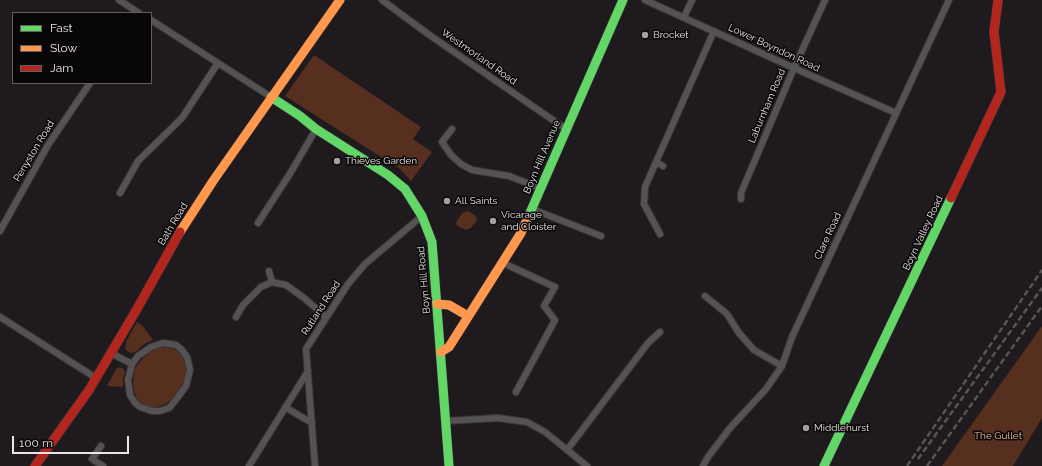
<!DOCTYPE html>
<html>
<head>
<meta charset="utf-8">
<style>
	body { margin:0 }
	#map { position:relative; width:1042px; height:466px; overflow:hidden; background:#1f1a1d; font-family:Raleway,sans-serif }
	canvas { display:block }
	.legend { position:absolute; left:12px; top:12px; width:140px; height:72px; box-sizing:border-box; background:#080607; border:1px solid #625f61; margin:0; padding:5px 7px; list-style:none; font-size:12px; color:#eae5e8 }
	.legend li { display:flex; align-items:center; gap:8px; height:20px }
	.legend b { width:20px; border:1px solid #625f61 }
	.scale { position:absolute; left:12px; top:436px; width:117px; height:18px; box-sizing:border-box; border:2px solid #eae5e8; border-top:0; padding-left:5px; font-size:12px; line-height:14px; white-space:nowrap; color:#eae5e8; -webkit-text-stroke:3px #080607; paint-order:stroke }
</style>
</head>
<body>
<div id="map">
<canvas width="1042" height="466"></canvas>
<ul class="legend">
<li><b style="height:5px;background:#63d668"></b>Fast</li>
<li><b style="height:5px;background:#ff974d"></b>Slow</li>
<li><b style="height:5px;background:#b3261e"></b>Jam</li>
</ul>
<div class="scale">100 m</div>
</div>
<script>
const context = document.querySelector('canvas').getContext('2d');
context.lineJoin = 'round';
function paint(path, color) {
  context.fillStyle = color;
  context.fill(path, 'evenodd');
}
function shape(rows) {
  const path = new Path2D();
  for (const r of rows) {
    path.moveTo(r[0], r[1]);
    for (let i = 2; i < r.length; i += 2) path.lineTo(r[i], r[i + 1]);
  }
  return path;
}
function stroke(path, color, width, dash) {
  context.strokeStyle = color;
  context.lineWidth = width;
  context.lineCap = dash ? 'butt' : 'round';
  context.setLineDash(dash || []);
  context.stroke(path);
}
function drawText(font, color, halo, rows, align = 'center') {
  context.font = font + ' Raleway,sans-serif';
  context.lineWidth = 3;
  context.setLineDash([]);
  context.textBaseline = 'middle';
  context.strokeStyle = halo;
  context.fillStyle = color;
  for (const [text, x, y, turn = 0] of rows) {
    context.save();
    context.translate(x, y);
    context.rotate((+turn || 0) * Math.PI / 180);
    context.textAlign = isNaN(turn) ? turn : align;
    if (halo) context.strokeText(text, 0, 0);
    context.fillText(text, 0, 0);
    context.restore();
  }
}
paint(shape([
	[314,55,421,127,413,139,432,152,411,181,400,169,285,96],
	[468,211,476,216,477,220,471,228,466,230,457,226,456,222,462,213],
	[137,322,143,326,153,340,144,344,137,351,132,353,128,352,125,348,127,340],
	[1042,326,1042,418,1013,466,942,466],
	[167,347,177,350,183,357,187,368,184,381,176,395,166,404,154,408,145,407,138,401,134,392,133,381,135,368,144,357,155,348],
	[119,367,123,368,125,372,123,379,123,387,107,386,116,369]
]), '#562f1e');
const street = shape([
	[119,0,139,13],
	[382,0,428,34,560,125,566,128],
	[645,0,794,68,896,113],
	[684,17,692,0],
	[151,20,271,97],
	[452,129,442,142,451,155,461,164,472,170,509,176,540,188],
	[656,162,663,166],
	[120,193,138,161,182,118,218,63],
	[741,199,741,193,794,68,825,0],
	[532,209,601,236],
	[258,223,291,172,316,129],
	[0,231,48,145,90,83],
	[660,234,644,204,645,187,714,31],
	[503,263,555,287,544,306,555,320,516,392],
	[269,271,272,282],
	[705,296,727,314,739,333,754,350,782,366],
	[0,317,96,378],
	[236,317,243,305,261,287,272,282,286,285,304,298,326,317],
	[163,343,176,345,181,349,187,357,190,370,186,386,175,401,169,408,160,411,152,411,140,407,135,403,130,395,128,380,132,364,138,356,151,347,163,343],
	[111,353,132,364],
	[285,407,312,423],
	[446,421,498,418,527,422,545,432,587,466],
	[101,446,92,459,103,466],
	[567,450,648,343,660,332],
	[249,466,308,371],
	[315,466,306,349,348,284,365,264,422,216],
	[703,466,708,457,730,428,766,389,782,366,792,337,949,0]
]);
const fast = shape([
	[271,97,300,116,316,129,388,175,405,189,422,216,432,242,449,466],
	[526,222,623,0],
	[824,466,951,198]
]);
const slow = shape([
	[180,232,213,181,340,0],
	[437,304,449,305,468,316],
	[441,352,449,347,521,233,526,222]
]);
const jam = shape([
	[951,198,1001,92,994,32,998,0],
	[35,466,89,390,137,309,180,232]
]);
stroke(street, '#393638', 8);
stroke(fast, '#393638', 10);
stroke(slow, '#393638', 10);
stroke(jam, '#393638', 10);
stroke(street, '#555253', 6);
stroke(fast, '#63d668', 9);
stroke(slow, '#ff974d', 9);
stroke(jam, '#b3261e', 9);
stroke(shape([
	[918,459,1042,288],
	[907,466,1042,270],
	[927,466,1042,306]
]), '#565455', 2.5, [6, 3]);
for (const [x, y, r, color] of [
	[645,35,4,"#a39ea1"],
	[337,161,4,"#a39ea1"],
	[447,201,4,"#a39ea1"],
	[493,221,4,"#a39ea1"],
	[806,428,4,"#a39ea1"]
]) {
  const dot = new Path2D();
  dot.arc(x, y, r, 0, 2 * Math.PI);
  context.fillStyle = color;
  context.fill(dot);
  stroke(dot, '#080607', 1.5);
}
drawText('10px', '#eae5e8', '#080607', [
	["Brocket",653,35],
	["Thieves Garden",345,161],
	["All Saints",455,201],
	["Vicarage",501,215],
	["and Cloister",501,227],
	["Middlehurst",814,428]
], 'left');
drawText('10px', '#eae5e8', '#080607', [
	["Lower Boyndon Road",774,48,25],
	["Westmorland Road",479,57,35],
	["Laburnham Road",767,106,-67],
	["Penyston Road",34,151,-59],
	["Boyn Hill Avenue",542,157,-67],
	["Bath Road",173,224,-59],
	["Boyn Valley Road",923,233,-65],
	["Clare Road",828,236,-65],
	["Boyn Hill Road",424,280,-95],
	["Rutland Road",321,308,-57]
]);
drawText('10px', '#f7bca3', '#080607', [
	["The Gullet",998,436]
]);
</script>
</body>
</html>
